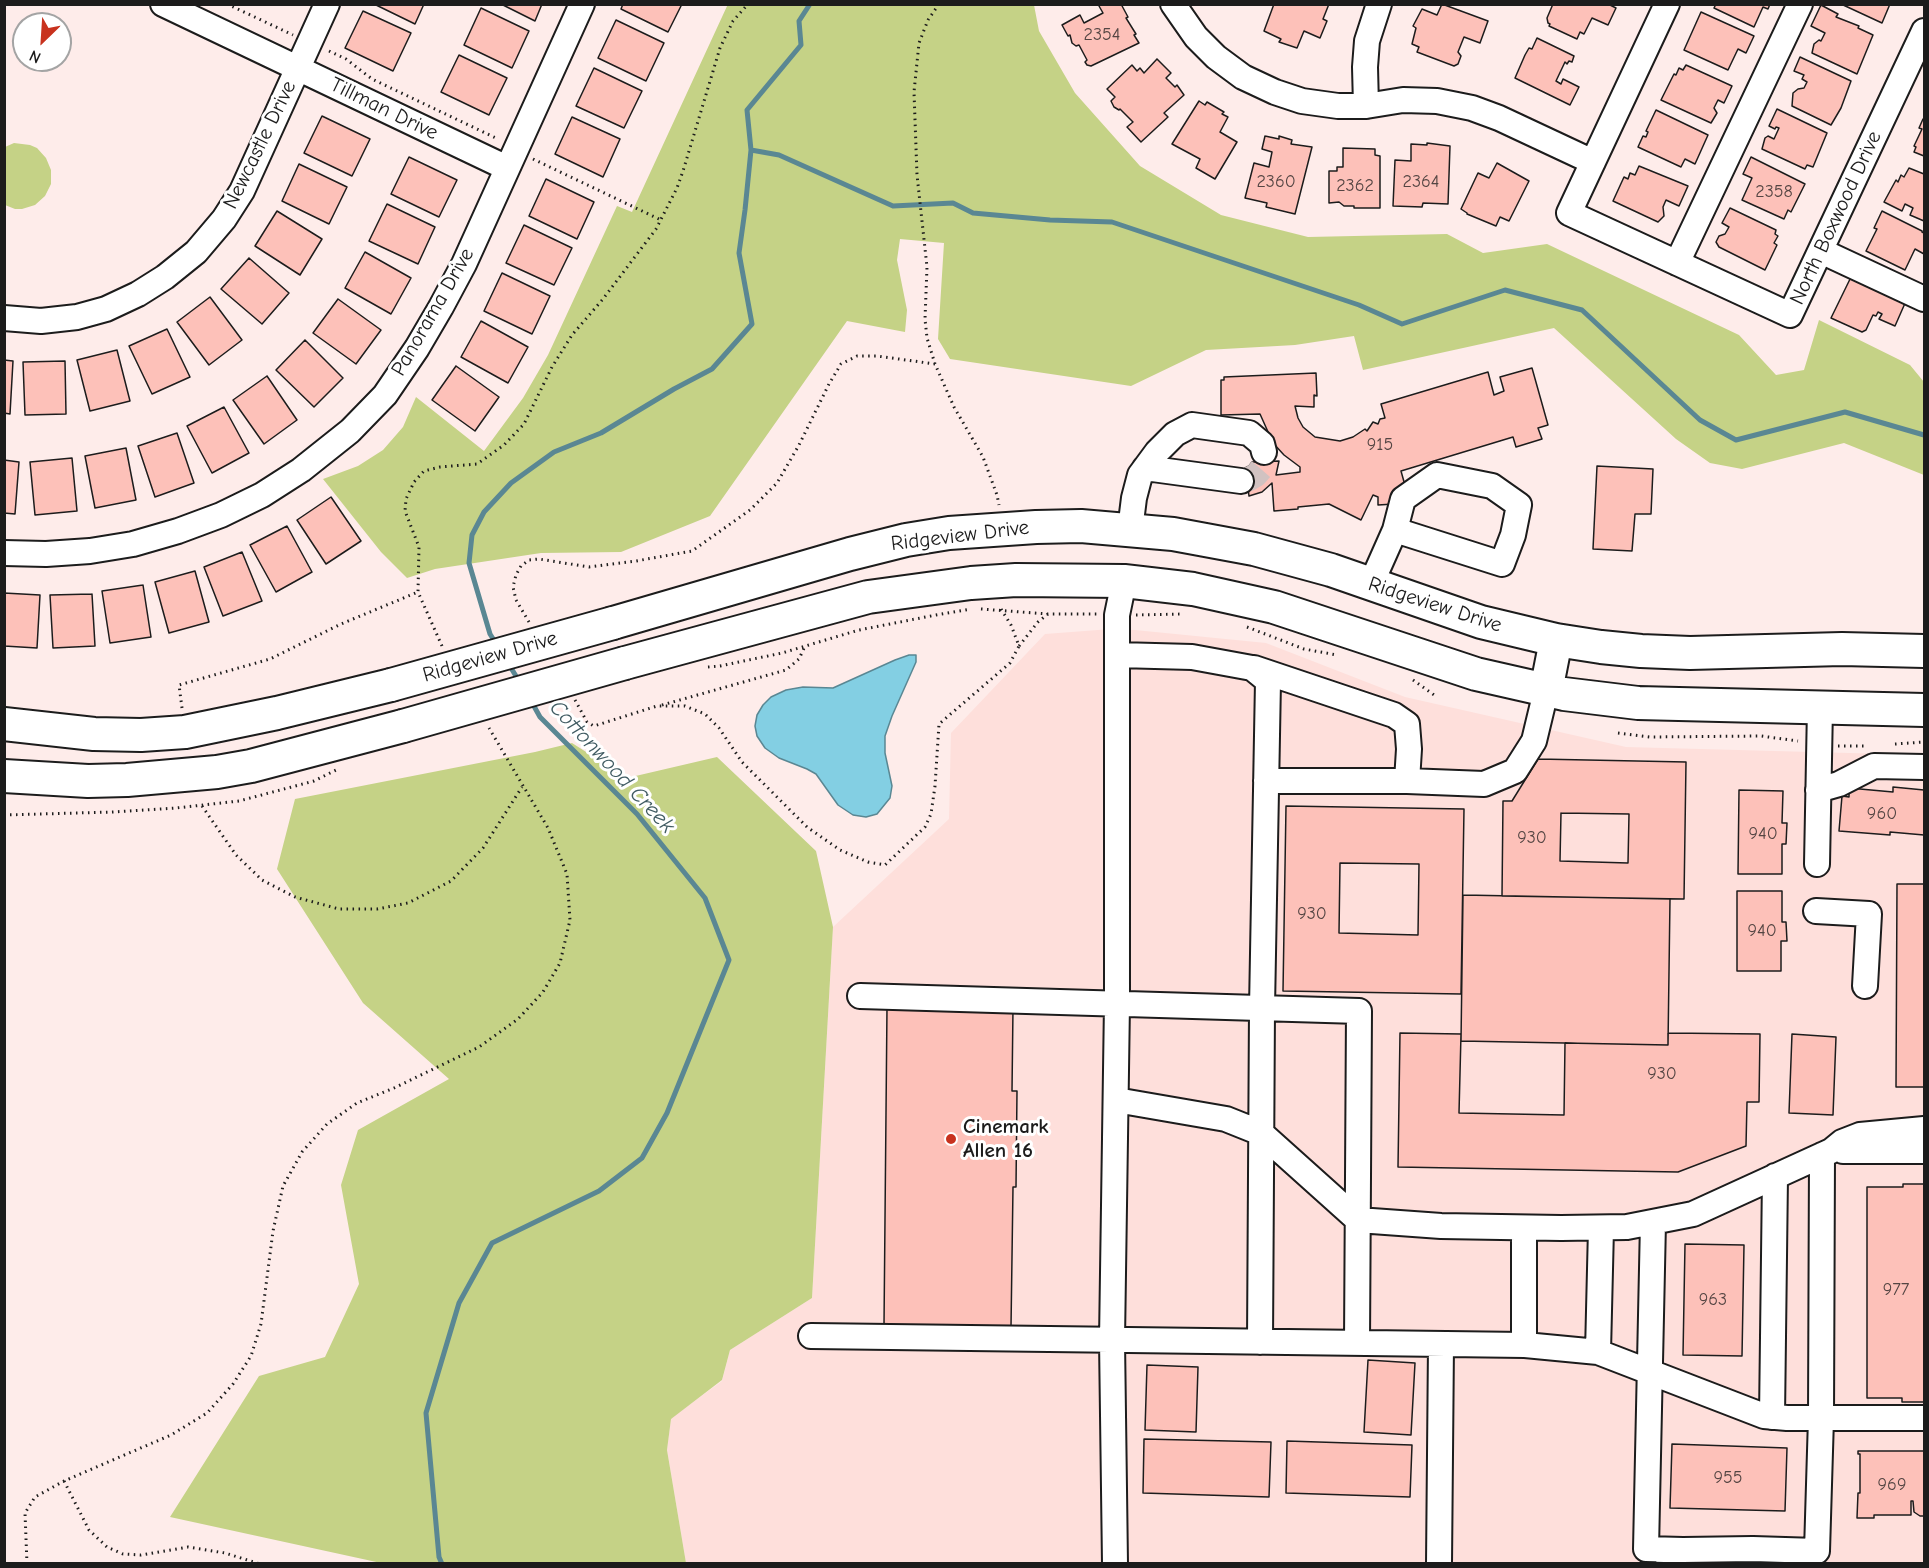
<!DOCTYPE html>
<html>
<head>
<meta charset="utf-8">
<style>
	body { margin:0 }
	#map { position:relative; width:1929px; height:1568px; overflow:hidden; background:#feecea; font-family:"Comic Neue",sans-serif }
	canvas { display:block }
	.frame { position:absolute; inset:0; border:6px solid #1c1c1c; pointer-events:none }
	.north { position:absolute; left:12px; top:12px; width:60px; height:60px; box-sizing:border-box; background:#fff; border:2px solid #a4a4a4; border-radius:50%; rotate:205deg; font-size:16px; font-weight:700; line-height:24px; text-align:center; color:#1c1c1c }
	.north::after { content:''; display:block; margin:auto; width:21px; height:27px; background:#c8321e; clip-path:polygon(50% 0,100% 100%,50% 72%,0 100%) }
</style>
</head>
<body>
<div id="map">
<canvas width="1929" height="1568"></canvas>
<div class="frame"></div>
<div class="north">N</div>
</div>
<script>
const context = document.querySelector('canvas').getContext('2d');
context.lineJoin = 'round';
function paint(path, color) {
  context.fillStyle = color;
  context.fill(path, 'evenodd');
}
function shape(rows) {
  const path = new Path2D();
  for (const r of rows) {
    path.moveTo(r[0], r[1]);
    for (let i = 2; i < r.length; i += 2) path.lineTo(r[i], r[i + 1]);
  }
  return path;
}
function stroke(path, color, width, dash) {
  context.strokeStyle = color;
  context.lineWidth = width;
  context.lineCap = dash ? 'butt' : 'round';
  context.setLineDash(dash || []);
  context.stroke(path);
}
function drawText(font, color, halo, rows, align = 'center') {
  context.font = font + ' "Comic Neue",sans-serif';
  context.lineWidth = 6;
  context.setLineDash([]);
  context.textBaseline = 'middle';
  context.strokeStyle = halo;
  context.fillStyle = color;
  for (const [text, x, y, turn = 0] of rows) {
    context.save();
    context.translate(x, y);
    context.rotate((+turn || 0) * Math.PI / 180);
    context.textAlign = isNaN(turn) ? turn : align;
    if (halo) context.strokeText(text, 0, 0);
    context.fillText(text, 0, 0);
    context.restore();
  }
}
paint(shape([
	[1111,629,1135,630,1266,643,1405,697,1626,747,1924,755,1924,1563,686,1563,667,1450,671,1418,722,1381,730,1350,812,1298,833,927,949,819,951,733,1045,634]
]), '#fedfdb');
paint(shape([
	[728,4,1034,5,1039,31,1075,93,1140,166,1221,215,1308,237,1447,234,1483,253,1547,244,1739,335,1776,375,1804,370,1819,320,1910,365,1924,382,1924,475,1844,443,1742,469,1710,463,1676,439,1554,328,1363,370,1354,336,1295,345,1206,350,1131,386,950,359,938,339,944,243,900,239,897,260,907,310,905,332,847,321,710,516,621,552,541,553,435,569,407,578,381,552,323,479,358,466,383,450,403,427,416,397,484,451,523,398,548,355,617,206,632,212],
	[14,143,30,145,37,148,46,158,51,170,51,184,45,196,35,205,22,209,15,209,5,205,5,147],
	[572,743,627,778,717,757,816,851,833,927,812,1298,730,1350,722,1380,671,1419,667,1450,686,1563,381,1563,170,1517,259,1376,325,1357,359,1284,341,1185,358,1130,449,1079,363,1003,277,869,295,799,535,752]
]), '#c5d286');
const water = shape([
	[909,655,916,655,916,662,892,716,885,736,885,753,892,786,890,798,877,814,866,817,853,815,838,805,816,774,807,769,779,758,765,748,757,736,755,726,757,715,763,705,771,697,786,690,803,687,833,688,895,660,909,655]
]);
paint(water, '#83cfe3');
stroke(water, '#5a8793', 1.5);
stroke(shape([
	[751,150,779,155,893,206,953,203,973,213,1050,220,1112,222,1359,305,1402,324,1505,290,1582,310,1700,420,1736,440,1845,412,1924,435],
	[497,645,490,634,469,563,472,535,484,512,511,483,554,452,601,433,674,389,712,369,752,324,739,253,745,210,751,150,747,110,801,45,799,21,810,4],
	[508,663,519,681],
	[442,1564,439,1557,426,1413,459,1303,492,1243,599,1191,642,1158,667,1113,729,960,705,898,637,814,540,717,530,699]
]), '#5a8793', 5);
const building = shape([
	[374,4,424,4,415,24,374,4],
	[501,4,542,4,535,21,501,4],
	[623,4,682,4,668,32,621,9,623,4],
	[1102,4,1121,4,1128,17,1126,18,1136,34,1134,35,1139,43,1091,66,1087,65,1085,62,1087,60,1079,45,1076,46,1072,43,1070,35,1068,36,1062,25,1080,15,1084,23,1103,13,1099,6,1102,4],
	[1274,4,1329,4,1323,19,1327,21,1320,38,1304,31,1297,48,1279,42,1281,39,1264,31,1274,4],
	[1442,4,1488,21,1480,43,1464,37,1458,52,1461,56,1458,64,1454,66,1417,52,1419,47,1412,44,1416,28,1413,26,1422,9,1437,15,1442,4],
	[1553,4,1608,4,1616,8,1608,25,1592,18,1584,34,1580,32,1577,39,1549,26,1550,24,1548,23,1547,18,1553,4],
	[1716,4,1770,4,1768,9,1763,7,1754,27,1714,8,1716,4],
	[1841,4,1890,4,1882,23,1841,4],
	[1821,5,1838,14,1836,17,1859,26,1858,28,1873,35,1857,74,1812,53,1814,44,1819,40,1821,41,1825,33,1811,26,1821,5],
	[481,8,529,31,512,68,464,45,481,8],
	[363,11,411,33,393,71,345,48,363,11],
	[1701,12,1754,36,1746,53,1738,49,1728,70,1684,50,1701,12],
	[616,20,664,43,646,81,598,58,616,20],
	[1537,38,1574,56,1572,62,1569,61,1567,64,1565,62,1556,81,1561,84,1563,79,1579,87,1570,105,1515,78,1525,55,1529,48,1532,49,1537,38],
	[459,55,507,78,489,115,441,92,459,55],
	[1800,57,1851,81,1841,108,1831,125,1792,106,1793,93,1798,89,1804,88,1807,82,1802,79,1804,75,1794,71,1800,57],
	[1157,59,1171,73,1166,78,1175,87,1177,85,1184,95,1164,113,1168,117,1141,142,1127,127,1133,122,1120,109,1119,110,1114,107,1111,101,1115,97,1107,89,1132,65,1137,71,1140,68,1144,73,1157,59],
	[1686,65,1732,86,1724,103,1718,100,1714,108,1717,113,1711,123,1661,100,1674,74,1676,75,1679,68,1683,70,1686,65],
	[594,68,642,91,624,128,576,106,594,68],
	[1199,101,1205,105,1207,102,1224,112,1222,114,1228,117,1220,132,1237,142,1215,179,1196,168,1200,159,1172,144,1199,101],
	[1777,109,1827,133,1813,167,1807,165,1805,169,1762,149,1765,138,1768,136,1774,139,1779,128,1776,127,1775,129,1769,126,1777,109],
	[1656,110,1708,135,1695,164,1685,159,1681,167,1638,147,1643,136,1646,137,1648,132,1646,131,1656,110],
	[322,116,370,139,352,176,304,153,322,116],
	[572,117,620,139,603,177,555,154,572,117],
	[1923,119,1924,120,1924,156,1914,152,1916,147,1914,146,1922,129,1919,128,1923,119],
	[1265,136,1279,139,1279,136,1292,140,1291,144,1312,147,1295,214,1266,207,1267,203,1245,198,1254,163,1269,167,1272,152,1262,149,1265,136],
	[1427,143,1450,146,1448,204,1423,203,1422,207,1393,206,1395,160,1411,161,1411,144,1427,145,1427,143],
	[1343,148,1375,149,1375,155,1380,156,1380,208,1354,208,1354,206,1344,206,1339,202,1329,203,1329,171,1337,171,1337,167,1343,167,1343,148],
	[409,157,457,180,439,217,391,194,409,157],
	[1751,157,1805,184,1791,212,1788,210,1784,219,1742,200,1752,178,1743,174,1751,157],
	[1497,163,1529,181,1509,221,1500,217,1496,226,1467,214,1467,213,1461,209,1478,173,1489,178,1497,163],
	[299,164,347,187,329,224,282,201,299,164],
	[1639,166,1688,186,1679,206,1666,200,1663,207,1664,216,1658,222,1613,201,1624,177,1628,179,1630,173,1635,175,1639,166],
	[1909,168,1924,174,1924,221,1910,215,1913,208,1905,204,1902,211,1884,202,1896,180,1898,182,1901,175,1904,177,1909,168],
	[546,179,594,202,577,239,529,216,546,179],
	[387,204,435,227,418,264,369,241,387,204],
	[1730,208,1776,230,1775,234,1778,236,1774,243,1777,245,1765,270,1719,247,1716,242,1719,236,1725,234,1729,227,1722,223,1730,208],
	[277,211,322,239,300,275,255,246,277,211],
	[1882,211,1922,231,1922,232,1924,233,1924,254,1915,249,1905,270,1866,251,1877,229,1874,228,1882,211],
	[524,225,572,248,554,285,506,263,524,225],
	[365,252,411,278,391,314,345,288,365,252],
	[249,258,289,293,262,324,221,289,249,258],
	[502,273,550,296,532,334,484,311,502,273],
	[1852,275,1906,301,1895,326,1879,319,1882,314,1878,312,1876,316,1873,315,1866,330,1862,332,1831,318,1852,275],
	[210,297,242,340,209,365,177,322,210,297],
	[338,299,381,330,356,364,313,333,338,299],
	[481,321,528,347,508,383,461,357,481,321],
	[167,329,190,377,152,394,129,346,167,329],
	[305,340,343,378,314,407,276,370,305,340],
	[117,350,130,401,90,411,77,360,117,350],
	[4,360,13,361,10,414,4,413,4,360],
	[65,361,66,414,25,415,23,362,65,361],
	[456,366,499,397,475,431,432,400,456,366],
	[1532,368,1548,425,1538,428,1542,439,1516,447,1513,437,1401,471,1406,489,1394,504,1378,505,1378,497,1373,495,1361,520,1329,504,1298,507,1298,509,1274,511,1272,483,1262,492,1249,496,1245,468,1249,466,1252,462,1279,461,1276,475,1300,472,1300,467,1284,455,1273,443,1260,414,1221,415,1221,380,1224,380,1224,377,1316,373,1317,396,1314,395,1314,407,1295,406,1298,418,1303,427,1315,437,1340,441,1353,437,1365,429,1367,431,1373,422,1378,424,1380,419,1385,418,1381,404,1488,372,1494,395,1504,391,1500,377,1532,368],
	[267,376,297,420,264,444,233,400,267,376],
	[224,407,249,453,212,473,187,426,224,407],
	[177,433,194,483,155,497,138,446,177,433],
	[126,448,136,500,95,508,85,456,126,448],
	[72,458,77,511,35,515,30,462,72,458],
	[4,460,19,462,15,514,4,513,4,460],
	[1597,466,1653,469,1651,514,1635,514,1632,551,1593,549,1597,466],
	[331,497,361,541,326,564,297,520,331,497],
	[287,526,312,572,276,592,250,545,287,526],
	[242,552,262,601,223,616,204,567,242,552],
	[195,571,209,622,169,633,155,582,195,571],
	[143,585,151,637,110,643,102,591,143,585],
	[4,593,40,595,37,648,4,646,4,593],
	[92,594,95,646,53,648,50,595,92,594],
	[1538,759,1686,762,1684,899,1502,896,1503,801,1512,801,1538,759],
	[1561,813,1629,814,1628,863,1560,861,1561,813],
	[1893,787,1924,790,1924,835,1890,832,1890,835,1839,831,1842,796,1849,797,1849,788,1893,792,1893,787],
	[1739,790,1783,791,1782,823,1787,823,1786,844,1782,844,1782,874,1738,874,1739,790],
	[1286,806,1464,809,1461,994,1283,991,1286,806],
	[1340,863,1419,864,1418,935,1339,933,1340,863],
	[1897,884,1924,884,1924,1087,1896,1087,1897,884],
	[1737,891,1782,891,1782,922,1786,922,1787,941,1781,941,1781,971,1737,971,1737,891],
	[1463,895,1670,899,1668,1045,1461,1041,1463,895],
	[887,1007,1013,1008,1012,1091,1017,1091,1016,1187,1013,1187,1011,1327,884,1325,887,1007],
	[1400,1033,1461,1034,1459,1113,1564,1115,1565,1043,1668,1045,1668,1033,1760,1034,1759,1102,1747,1102,1746,1146,1678,1172,1398,1167,1400,1033],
	[1792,1034,1836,1037,1833,1115,1789,1113,1792,1034],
	[1903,1184,1924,1184,1924,1402,1902,1402,1902,1398,1867,1398,1867,1187,1903,1187,1903,1184],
	[1685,1244,1744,1245,1742,1356,1683,1355,1685,1244],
	[1368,1360,1415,1363,1411,1435,1364,1432,1368,1360],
	[1147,1365,1198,1367,1196,1432,1145,1430,1147,1365],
	[1144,1439,1271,1442,1269,1497,1143,1493,1144,1439],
	[1287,1441,1412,1445,1410,1497,1286,1493,1287,1441],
	[1672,1444,1787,1448,1785,1511,1670,1508,1672,1444],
	[1858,1451,1924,1451,1924,1516,1920,1516,1914,1512,1913,1501,1911,1501,1911,1515,1874,1515,1874,1518,1857,1518,1858,1493,1860,1493,1860,1454,1858,1454,1858,1451]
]);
paint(building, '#fdc1b9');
stroke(building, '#1c1c1c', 1.5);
stroke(shape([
	[1241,481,1249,479,1256,475,1262,468,1265,460,1264,452]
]), '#d1c2c1', 24, [24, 12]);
const minor = shape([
	[163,4,507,168],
	[1173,4,1196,37,1216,57,1243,77,1275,92,1302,101,1338,106,1366,106,1403,100,1437,101,1472,108,1499,118,1593,162],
	[1667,4,1569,213,1790,315,1924,31],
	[1366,106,1365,67,1367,41,1379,4],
	[1821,251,1924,299],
	[1677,263,1800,4],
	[4,318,41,321,77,317,106,309,138,294,165,277,196,252,224,219,242,191,327,4],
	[1145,468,1241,481],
	[1130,530,1134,498,1140,475,1157,452,1175,434,1192,425,1249,433,1262,444,1264,452],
	[4,553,46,554,90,551,133,544,178,531,221,515,262,495,301,470,350,431,385,395,417,348,441,307,464,264,582,4],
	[1371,584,1395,530,1403,499,1437,475,1492,486,1519,505,1513,535,1502,564,1395,530],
	[1118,655,1192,657,1252,668,1268,681,1262,1008,1260,1342],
	[1254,668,1394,715,1407,724,1409,749,1407,781,1266,781],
	[1407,781,1484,784,1515,771,1534,741,1546,691],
	[1818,790,1839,784,1874,766,1924,767],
	[1817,864,1820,707],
	[1816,911,1869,914,1865,986],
	[860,996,1359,1011,1357,1342],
	[1116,1100,1226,1119,1261,1133,1358,1220,1441,1226,1561,1228,1627,1227,1693,1214,1831,1151,1842,1142,1860,1135,1924,1129],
	[1843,1151,1924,1151],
	[1653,1222,1646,1549,1683,1550],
	[1524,1228,1524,1345],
	[811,1336,1525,1345,1598,1352,1764,1416,1787,1418,1924,1418],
	[1598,1352,1601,1228],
	[1772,1417,1775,1176],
	[1115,1564,1112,1340,1117,1003,1117,615,1124,581],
	[1439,1564,1441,1344],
	[1668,1564,1672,1558,1683,1550,1753,1549,1817,1551,1821,1418,1822,1155]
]);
const major = shape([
	[613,623,850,554,906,540,949,533,1036,527,1081,526,1173,534,1254,549,1331,570,1481,622,1556,640,1601,647,1641,651,1690,653,1842,649,1924,651],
	[625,663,868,597,971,583,1016,580,1124,581,1193,589,1274,607,1476,674,1564,694,1638,703,1924,710],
	[1546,691,1556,640],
	[4,724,94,734,141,735,185,732,277,713,391,685],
	[4,776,88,781,127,780,217,772,251,766,403,726]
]);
stroke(minor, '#1c1c1c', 28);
stroke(major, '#1c1c1c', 36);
stroke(shape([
	[227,4,293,35],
	[939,4,928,20,919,43,914,92,917,175,927,267,925,319,927,338,935,364,954,407,983,457,997,495,999,505],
	[329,51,346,59,372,79,498,139],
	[533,159,661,220],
	[981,609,1048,614,1097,614],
	[1136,615,1184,614],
	[529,622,516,600,513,587,516,575,521,566,529,560,539,559,589,567,636,561,692,551,750,510,777,483,799,445,829,384,841,364,857,356,877,356,935,364],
	[1247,627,1304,649,1337,655],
	[442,646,418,592,419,547,405,511,406,499,414,482,424,471,440,467,477,464,504,445,524,424,552,367,572,335,603,299,656,229,677,188,683,171,720,48,733,21,748,4],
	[1019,646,1038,622,1048,614],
	[708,667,720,666,782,653,859,630,936,615,971,609],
	[1413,680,1437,697],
	[575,700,587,722,594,726,657,706,685,706,705,714,719,728,742,762,807,827,840,850,868,862,885,865,925,827,931,814,935,786,939,724,1010,663,1019,646,1011,625,1001,609],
	[662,705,786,670,799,659,805,646],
	[182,708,179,685,270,659,341,624,418,592],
	[1618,733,1650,737,1761,736,1798,741],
	[1895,744,1924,742],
	[1838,746,1867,746],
	[202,806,236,855,262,880,295,897,339,909,377,909,408,903,451,881,483,848,522,787],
	[4,815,112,812,176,808,239,801,314,781,336,770],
	[64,1481,89,1530,107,1547,123,1554,141,1555,188,1547,225,1553,260,1564],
	[27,1564,25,1513,35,1497,64,1481,171,1435,207,1413,233,1384,251,1356,261,1324,273,1231,283,1186,302,1152,327,1124,357,1103,394,1088,479,1047,518,1019,543,992,560,963,570,920,567,874,548,828,489,728]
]), '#1c1c1c', 3, [1.5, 4.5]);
stroke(minor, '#fff', 24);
stroke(major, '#fff', 32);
const majorBridge = shape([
	[391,685,613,623],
	[403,726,625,663]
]);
stroke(majorBridge, '#1c1c1c', 36, []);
stroke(majorBridge, '#fff', 32);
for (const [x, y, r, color] of [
	[951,1139,6,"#c8321e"]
]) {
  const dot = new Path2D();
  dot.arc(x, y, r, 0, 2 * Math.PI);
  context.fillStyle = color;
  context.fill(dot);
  stroke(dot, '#fff', 2);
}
drawText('18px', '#544543', null, [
	["2354",1102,35],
	["2360",1276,182],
	["2364",1421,182],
	["2362",1355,186],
	["2358",1774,192],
	["915",1380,445],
	["960",1882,814],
	["940",1763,834],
	["930",1532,838],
	["930",1312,914],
	["940",1762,931],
	["930",1662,1074],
	["977",1896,1290],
	["963",1713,1300],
	["955",1728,1478],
	["969",1892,1485]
]);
drawText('21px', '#1c1c1c', '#fff', [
	["Tillman Drive",384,109,26],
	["Newcastle Drive",260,145,-64],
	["North Boxwood Drive",1836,218,-65],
	["Panorama Drive",433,312,-60],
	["Ridgeview Drive",960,536,-7],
	["Ridgeview Drive",1435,605,18],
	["Ridgeview Drive",490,657,-16]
]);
drawText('bold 21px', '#1c1c1c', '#fff', [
	["Cinemark",963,1127],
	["Allen 16",963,1151]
], 'left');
drawText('italic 22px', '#405b62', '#fff', [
	["Cottonwood Creek",612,767,47]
]);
</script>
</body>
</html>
